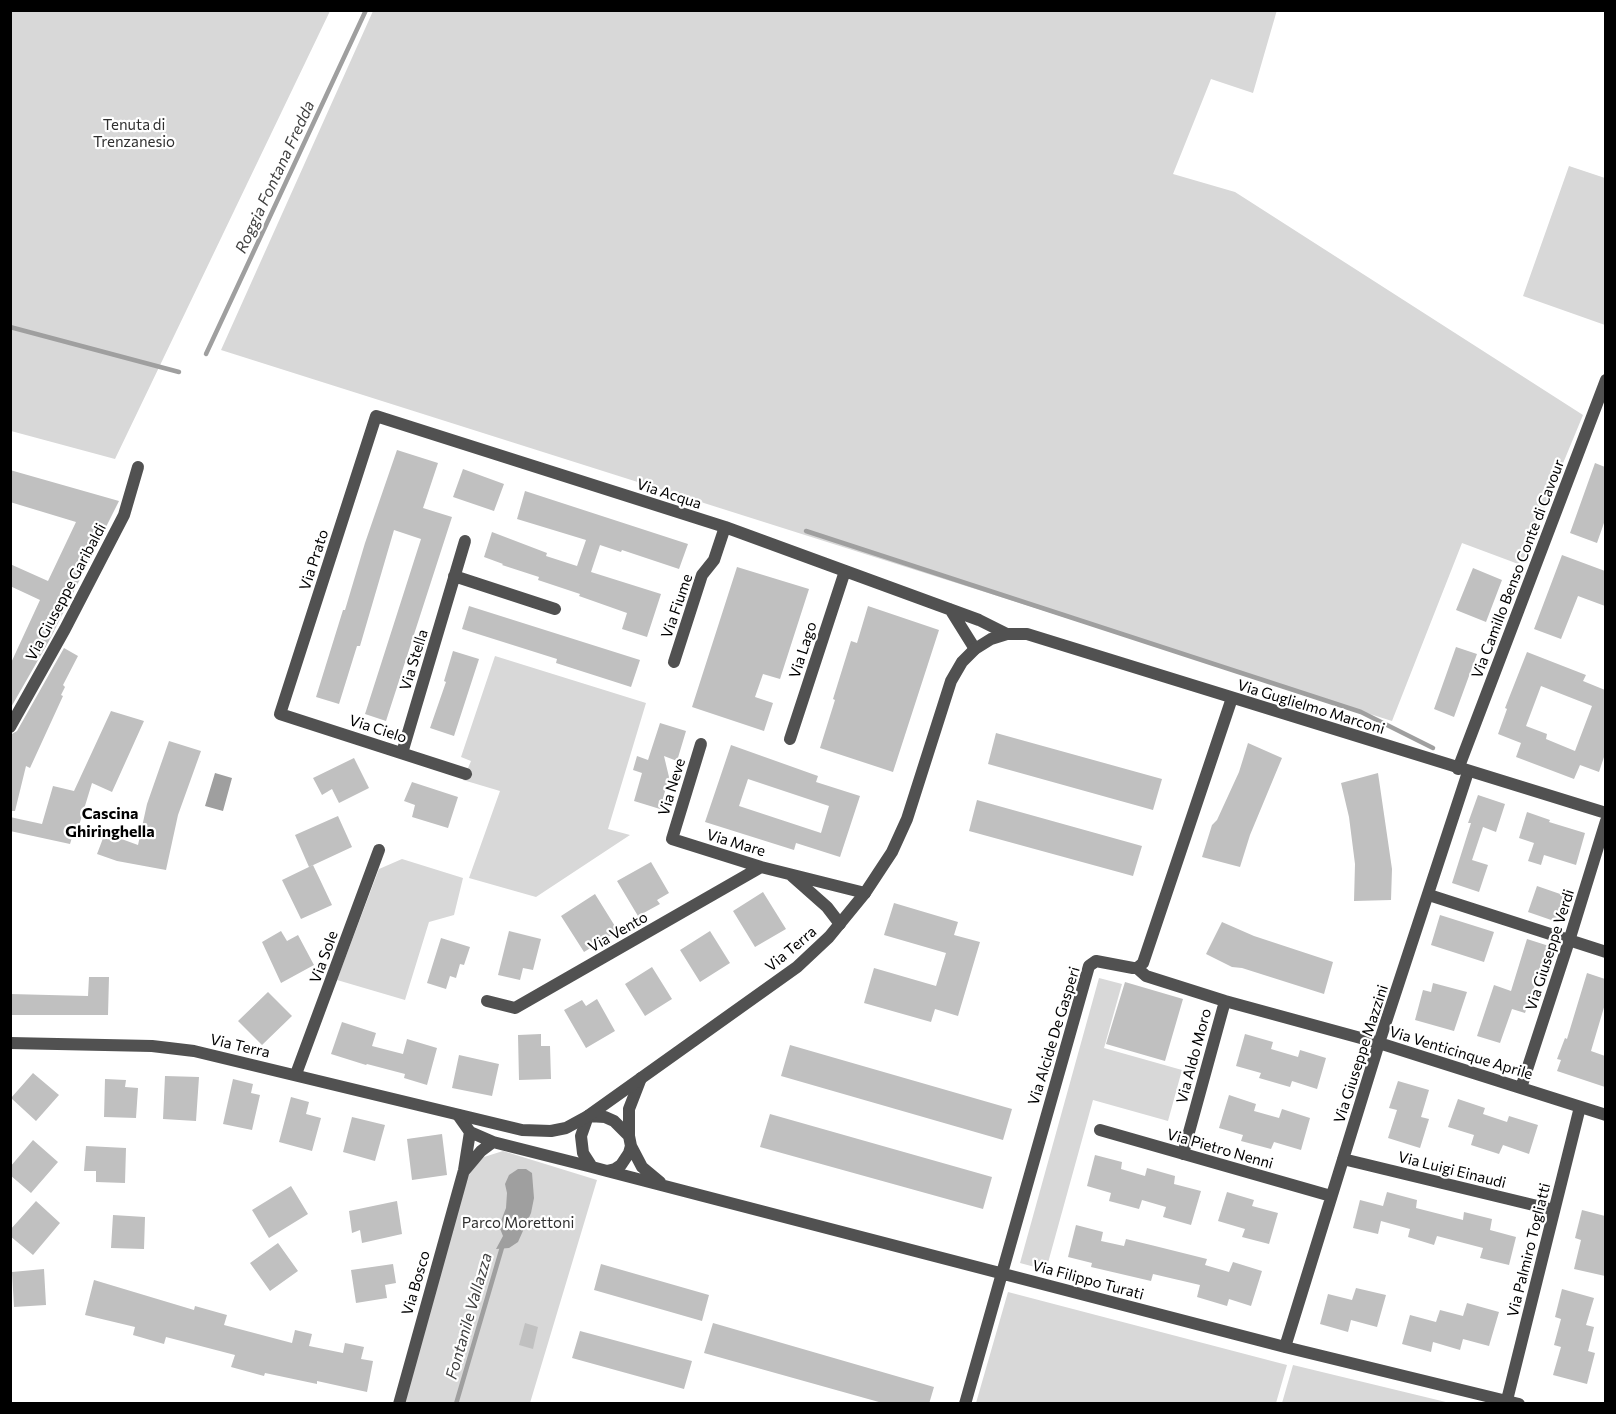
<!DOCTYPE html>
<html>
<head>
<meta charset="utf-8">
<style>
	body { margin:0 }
	#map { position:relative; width:1616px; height:1414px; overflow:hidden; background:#fff; font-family:Commissioner,sans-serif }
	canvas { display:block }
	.frame { position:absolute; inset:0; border:12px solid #000; pointer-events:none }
</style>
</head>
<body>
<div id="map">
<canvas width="1616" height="1414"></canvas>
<div class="frame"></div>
</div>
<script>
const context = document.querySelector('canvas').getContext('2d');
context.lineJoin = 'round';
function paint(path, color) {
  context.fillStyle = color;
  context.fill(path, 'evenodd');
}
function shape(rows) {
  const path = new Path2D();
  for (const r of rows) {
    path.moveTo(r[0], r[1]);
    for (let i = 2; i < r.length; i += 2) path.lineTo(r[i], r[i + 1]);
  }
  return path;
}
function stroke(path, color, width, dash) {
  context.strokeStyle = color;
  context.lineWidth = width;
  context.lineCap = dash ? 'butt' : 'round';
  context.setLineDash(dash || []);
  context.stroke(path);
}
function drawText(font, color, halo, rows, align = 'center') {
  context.font = font + ' Commissioner,sans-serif';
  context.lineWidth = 4.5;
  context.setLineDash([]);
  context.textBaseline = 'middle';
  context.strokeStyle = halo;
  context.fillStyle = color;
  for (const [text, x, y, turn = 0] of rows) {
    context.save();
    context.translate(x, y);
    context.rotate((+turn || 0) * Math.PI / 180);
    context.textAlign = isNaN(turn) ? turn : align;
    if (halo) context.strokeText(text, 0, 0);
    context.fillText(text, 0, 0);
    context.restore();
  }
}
paint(shape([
	[1277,10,1253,93,1211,79,1173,174,1235,192,1583,415,1521,565,1462,543,1392,721,221,350,373,11],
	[10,11,330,11,115,459,11,431],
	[1569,166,1605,178,1605,325,1523,296],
	[495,656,646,703,608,829,630,835,536,897,469,878,500,791,463,780,471,761,461,757],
	[402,859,463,878,454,915,429,922,405,1000,337,980,379,869],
	[1099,978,1122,984,1104,1048,1182,1070,1168,1121,1093,1100,1046,1270,1020,1263],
	[503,1151,597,1180,530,1403,402,1404,468,1172,484,1157],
	[1008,1292,1287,1365,1276,1403,976,1403],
	[1293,1365,1450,1403,1282,1403]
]), '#d8d8d8');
paint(shape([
	[215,773,232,778,223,811,205,806],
	[518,1169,526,1169,532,1173,534,1198,531,1213,518,1242,509,1248,496,1249,503,1236,499,1226,506,1208,507,1193,505,1184,509,1175]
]), '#9f9f9f');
stroke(shape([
	[10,327,179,372],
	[206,354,366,10],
	[806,531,1361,712,1433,748],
	[456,1404,503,1244]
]), '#9f9f9f', 4.5);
paint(shape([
	[397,450,438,463,423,508,452,517,386,721,365,714,421,539,394,530,360,646,357,646,339,704,316,697,343,610,345,610,365,543],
	[1595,463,1605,467,1605,520,1597,543,1570,533],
	[463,469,504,484,494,511,453,497],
	[10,470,119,501,49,641,10,709,10,665,40,600,10,586,10,564,48,581,76,522,10,502],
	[525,491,688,544,679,569,622,550,621,552,600,545,591,572,661,594,647,637,622,629,627,613,579,596,580,594,538,580,539,577,502,565,503,564,484,557,492,532,547,553,546,556,577,566,586,540,517,519],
	[1562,555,1605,571,1605,606,1578,596,1561,639,1534,629],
	[737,567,809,589,780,679,763,674,755,697,773,703,764,731,692,707],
	[1473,568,1502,580,1486,622,1456,610],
	[469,606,640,660,631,687,556,663,557,659,462,629],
	[868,606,939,630,893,772,820,748,835,700,833,699,851,641,857,643],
	[1456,647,1477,654,1454,717,1434,709],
	[64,648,78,656,63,685,65,687,61,695,63,696,30,768,26,766,15,811,10,811,10,735,17,731],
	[453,651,479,659,454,736,430,728,446,682,444,681],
	[1527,652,1586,675,1583,681,1605,690,1605,754,1599,772,1580,765,1574,779,1516,757,1521,743,1498,734,1507,709,1505,708],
	[1541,686,1592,706,1575,751,1546,739,1547,734,1526,726],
	[111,711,144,721,112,792,92,783,77,832,74,831,70,844,10,831,10,817,42,824,53,786,74,791],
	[660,723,686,731,677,761,664,756,669,777,660,809,634,801,642,773,633,770,637,756,648,760],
	[996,733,1162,779,1153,810,988,764],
	[169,741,201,751,178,815,166,870,117,861,97,854,105,833,138,845,147,804],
	[1248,743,1282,758,1250,835,1240,867,1202,857,1212,825,1217,820,1239,772],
	[731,745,818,776,816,782,860,796,840,857,796,843,794,850,705,822],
	[748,779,829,806,821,833,739,806],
	[354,758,369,788,339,803,332,789,322,795,313,778],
	[1378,773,1392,869,1391,900,1354,901,1355,864,1349,817,1341,783],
	[412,782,458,797,448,828,412,817,415,805,404,801],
	[1478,795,1505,804,1496,832,1483,827,1472,860,1488,865,1479,892,1452,883,1471,823,1468,823],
	[977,800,1142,846,1133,876,969,831],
	[1527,812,1550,820,1549,822,1585,833,1576,865,1544,855,1541,865,1528,861,1534,843,1519,838],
	[338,816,352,847,309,867,295,835],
	[651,862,669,893,657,900,660,904,638,916,617,881],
	[313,865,332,905,301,919,282,880],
	[1537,886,1566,896,1557,922,1528,912],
	[763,892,786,929,755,947,733,911],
	[595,894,618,931,584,952,561,916],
	[894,903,958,922,954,935,980,942,958,1016,935,1009,931,1022,864,1003,874,968,936,986,946,953,884,935],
	[1440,915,1494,932,1484,962,1431,945],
	[1222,922,1254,936,1333,962,1324,994,1242,968,1232,967,1206,954],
	[281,931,287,941,298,935,314,965,281,983,262,942],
	[509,931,541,939,533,970,523,968,520,980,498,975],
	[710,931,730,963,700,982,680,950],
	[441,938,470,947,464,965,460,964,456,978,450,976,446,989,427,983],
	[1527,939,1549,946,1525,1013,1512,1009,1500,1043,1477,1036,1494,985,1511,991],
	[652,967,672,999,645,1016,625,984],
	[1587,973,1605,979,1605,1004,1591,1051,1605,1056,1605,1087,1557,1071,1561,1060,1557,1059,1565,1038,1567,1039],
	[89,977,109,977,108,1015,10,1015,10,994,88,996],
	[1125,982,1183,999,1165,1061,1106,1044],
	[1433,983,1467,992,1454,1031,1415,1020,1423,990,1431,992],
	[268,992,292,1016,262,1045,238,1021],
	[597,999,615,1031,586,1048,564,1010,582,1000,586,1006],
	[342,1022,376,1033,372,1046,403,1054,407,1039,437,1048,427,1085,404,1078,405,1074,367,1064,366,1065,331,1054],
	[541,1034,541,1046,550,1046,551,1079,519,1080,518,1035],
	[1245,1034,1273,1042,1271,1049,1298,1057,1300,1050,1326,1058,1317,1089,1292,1081,1290,1087,1259,1078,1261,1073,1236,1066],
	[790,1045,1012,1109,1003,1140,781,1076],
	[459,1055,499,1064,492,1096,452,1088],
	[33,1073,59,1095,36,1121,11,1098],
	[165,1076,199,1077,196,1121,163,1119],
	[105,1079,126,1080,125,1087,138,1088,136,1118,104,1117],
	[233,1079,253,1084,251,1093,260,1095,252,1130,223,1124],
	[1398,1081,1429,1090,1421,1117,1429,1119,1420,1148,1388,1138,1397,1110,1389,1108],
	[1229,1095,1256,1104,1254,1111,1279,1118,1282,1109,1310,1118,1301,1150,1274,1142,1271,1149,1241,1141,1243,1135,1219,1128],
	[291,1097,309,1102,306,1114,321,1118,312,1151,279,1142],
	[1458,1099,1485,1108,1483,1114,1507,1122,1509,1116,1538,1125,1529,1154,1503,1145,1499,1154,1471,1145,1474,1135,1448,1127],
	[770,1114,992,1177,983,1209,760,1147],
	[352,1117,385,1125,375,1161,343,1152],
	[442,1134,447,1175,412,1180,407,1139],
	[33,1140,58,1162,31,1193,10,1175,10,1167],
	[86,1146,126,1148,125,1183,96,1182,96,1171,84,1171],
	[1095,1155,1122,1162,1121,1169,1145,1176,1147,1168,1175,1176,1174,1184,1201,1191,1191,1225,1163,1217,1166,1207,1142,1200,1139,1209,1109,1201,1111,1193,1087,1186],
	[291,1186,308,1214,269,1238,252,1210],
	[1227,1192,1254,1200,1252,1206,1278,1213,1269,1244,1242,1237,1245,1229,1218,1221],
	[1387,1192,1417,1200,1416,1208,1463,1220,1464,1212,1492,1219,1490,1230,1516,1237,1509,1265,1480,1258,1483,1248,1437,1236,1434,1245,1408,1237,1410,1229,1381,1221,1378,1234,1353,1228,1360,1200,1383,1206],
	[36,1201,60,1223,33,1255,10,1236,10,1230],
	[397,1201,402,1234,362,1243,360,1230,352,1233,349,1211],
	[1582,1210,1605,1216,1605,1276,1574,1269,1581,1240,1575,1238],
	[113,1215,145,1217,144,1249,111,1248],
	[1076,1225,1103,1232,1101,1241,1124,1246,1126,1239,1155,1246,1207,1259,1205,1265,1229,1272,1233,1262,1262,1271,1251,1306,1229,1299,1227,1306,1197,1297,1200,1285,1153,1274,1151,1281,1091,1267,1092,1263,1068,1257],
	[278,1243,298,1271,270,1291,250,1263],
	[393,1264,396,1283,385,1285,387,1298,356,1303,351,1270],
	[601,1264,709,1295,702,1321,594,1290],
	[44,1269,46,1305,14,1307,12,1272],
	[94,1280,194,1310,195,1306,227,1315,224,1325,292,1343,295,1330,312,1334,309,1346,343,1353,345,1343,364,1347,361,1359,373,1361,367,1392,317,1381,317,1384,265,1373,264,1376,231,1367,235,1355,166,1337,164,1344,133,1335,135,1327,85,1315],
	[1356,1288,1386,1295,1377,1327,1351,1320,1348,1332,1320,1324,1328,1294,1352,1300],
	[1562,1289,1594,1298,1586,1325,1594,1327,1588,1351,1595,1353,1587,1384,1553,1375,1561,1347,1554,1345,1561,1319,1555,1317],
	[1467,1303,1499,1312,1489,1346,1463,1339,1460,1350,1433,1342,1431,1352,1402,1344,1410,1315,1436,1322,1440,1310,1463,1316],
	[525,1323,538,1327,533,1349,519,1345],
	[713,1323,934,1387,929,1404,886,1404,704,1353],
	[580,1331,692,1361,684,1389,572,1358]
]), '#c0c0c0');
stroke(shape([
	[454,576,555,609],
	[950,609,975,649],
	[674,662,702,575,714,560,725,527],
	[10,727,65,629,124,515,138,467],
	[790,739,845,571],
	[701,744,672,839,761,867,865,893],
	[402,753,465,541],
	[1458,769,1606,380],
	[466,774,280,714,376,416,725,527,979,620,1007,634],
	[792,876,827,907,840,924],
	[1429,895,1606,952],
	[1137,968,1146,976,1225,1001,1379,1043,1606,1115],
	[487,1001,515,1008,761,867],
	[296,1074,379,850],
	[1521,1088,1569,941,1606,821],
	[458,1115,470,1132,493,1142,592,1167],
	[588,1116,605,1117,614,1121,629,1136,631,1146,629,1153,621,1165,615,1169,607,1171,592,1167,583,1153,581,1136,588,1116],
	[1100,1130,1331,1196],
	[629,1136,629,1109,641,1078],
	[631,1146,642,1167,660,1182],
	[1183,1154,1225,1001],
	[1343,1159,1554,1210],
	[465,1170,481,1151,493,1142],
	[607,1171,1285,1347,1519,1404],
	[1285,1347,1379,1043,1468,772],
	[1507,1400,1580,1107],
	[399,1404,464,1170,470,1132],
	[965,1404,1089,966,1096,961,1133,968,1137,968,1143,963,1232,698]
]), '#515151', 12);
stroke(shape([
	[10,1043,152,1046,194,1051,522,1130,551,1131,566,1128,588,1116,797,967,829,937,865,893,892,852,907,819,951,681,962,662,975,649,991,639,1007,634,1027,634,1606,813]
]), '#515151', 12);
drawText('15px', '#2f2f2f', '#fff', [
	["Tenuta di",134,125],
	["Trenzanesio",134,142],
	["Parco Morettoni",518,1223]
]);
drawText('15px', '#000', '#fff', [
	["Via Acqua",669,494,18],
	["Via Prato",314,560,-72],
	["Via Camillo Benso Conte di Cavour",1518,569,-69],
	["Via Giuseppe Garibaldi",66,592,-62],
	["Via Fiume",677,606,-71],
	["Via Lago",803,650,-72],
	["Via Stella",414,660,-73],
	["Via Guglielmo Marconi",1311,707,17],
	["Via Cielo",378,729,18],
	["Via Neve",672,787,-73],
	["Via Mare",736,843,17],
	["Via Vento",618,932,-30],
	["Via Terra",791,949,-40],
	["Via Giuseppe Verdi",1550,950,-72],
	["Via Sole",324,957,-70],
	["Via Alcide De Gasperi",1054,1036,-73],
	["Via Terra",240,1046,13],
	["Via Venticinque Aprile",1461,1053,17],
	["Via Giuseppe Mazzini",1361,1054,-72],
	["Via Aldo Moro",1194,1056,-75],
	["Via Pietro Nenni",1220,1149,16],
	["Via Luigi Einaudi",1452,1170,14],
	["Via Palmiro Togliatti",1529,1250,-76],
	["Via Filippo Turati",1088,1280,15],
	["Via Bosco",416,1283,-74]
]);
drawText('italic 16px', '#404040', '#fff', [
	["Roggia Fontana Fredda",275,177,-65],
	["Fontanile Vallazza",469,1316,-74]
]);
drawText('bold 16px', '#000', '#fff', [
	["Cascina",110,814],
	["Ghiringhella",110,832]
]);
</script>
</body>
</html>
